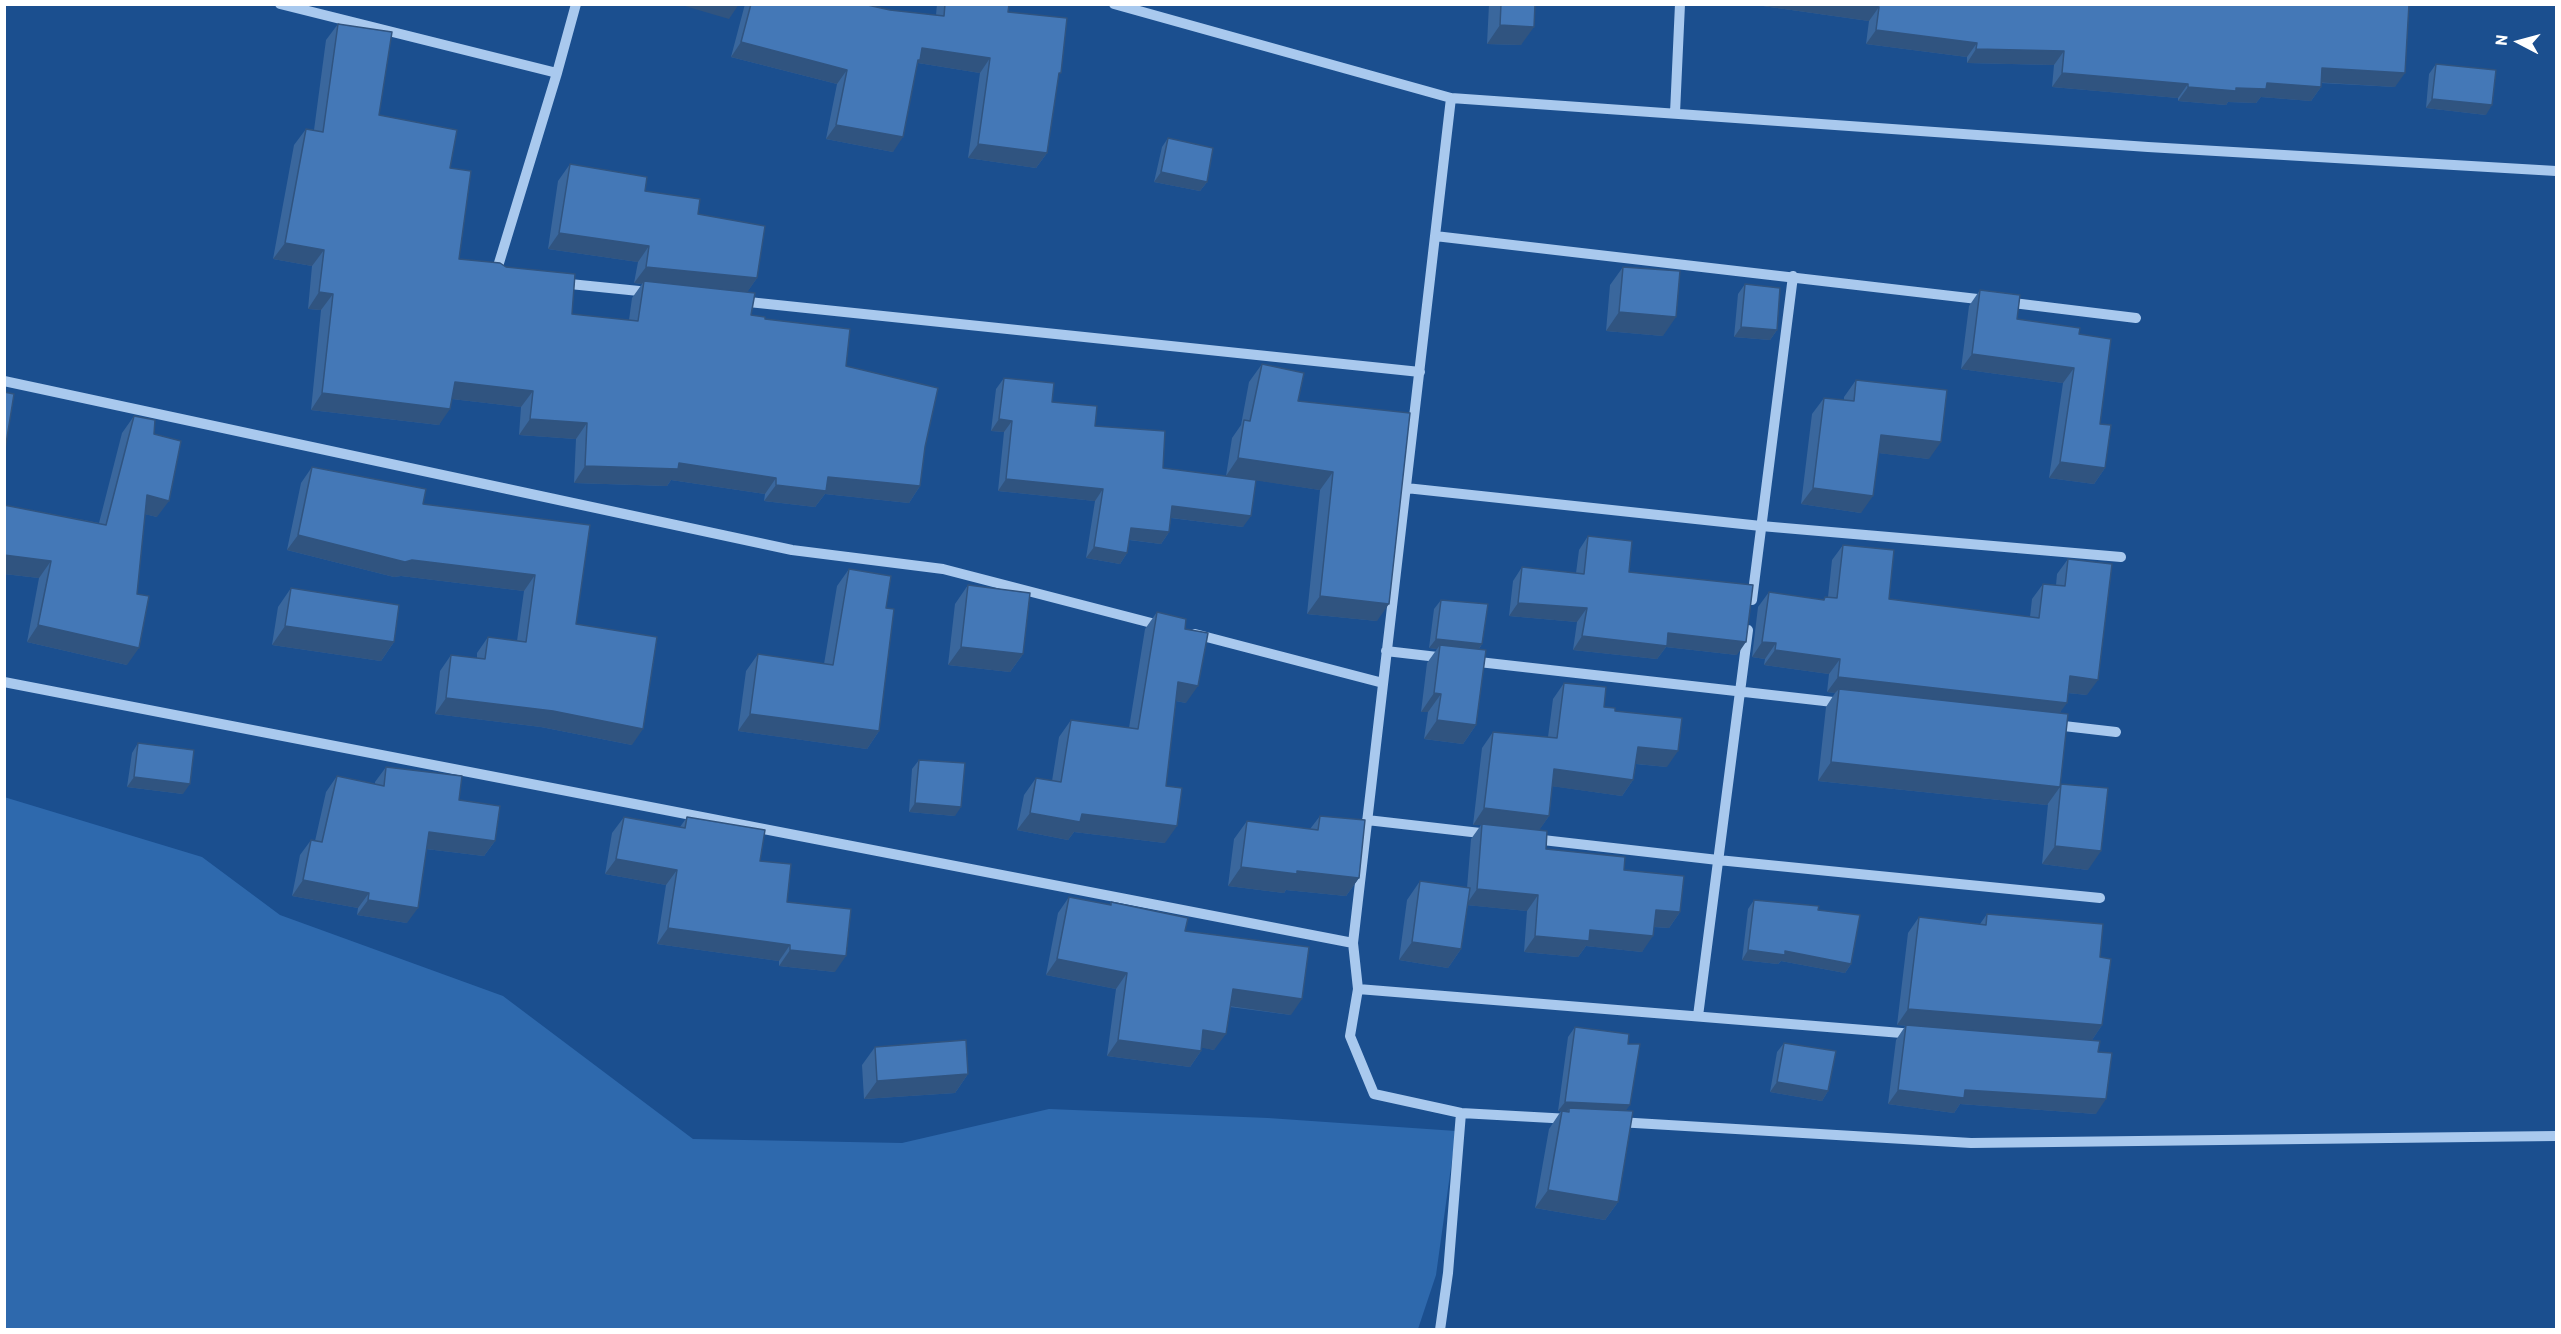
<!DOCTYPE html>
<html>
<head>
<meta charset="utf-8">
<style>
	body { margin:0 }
	#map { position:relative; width:2561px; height:1334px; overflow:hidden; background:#1b4f8f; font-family:Barlow,sans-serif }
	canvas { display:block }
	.frame { position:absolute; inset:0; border:6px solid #fff; pointer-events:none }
	.north { position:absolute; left:2489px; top:12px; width:60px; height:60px; -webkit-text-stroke:4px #1b4f8f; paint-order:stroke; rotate:276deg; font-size:16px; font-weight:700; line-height:24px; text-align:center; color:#fff }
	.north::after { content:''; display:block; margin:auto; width:21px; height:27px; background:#fff; clip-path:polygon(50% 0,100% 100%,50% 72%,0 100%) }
</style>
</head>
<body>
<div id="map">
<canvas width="2561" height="1334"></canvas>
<div class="frame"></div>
<div class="north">N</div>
</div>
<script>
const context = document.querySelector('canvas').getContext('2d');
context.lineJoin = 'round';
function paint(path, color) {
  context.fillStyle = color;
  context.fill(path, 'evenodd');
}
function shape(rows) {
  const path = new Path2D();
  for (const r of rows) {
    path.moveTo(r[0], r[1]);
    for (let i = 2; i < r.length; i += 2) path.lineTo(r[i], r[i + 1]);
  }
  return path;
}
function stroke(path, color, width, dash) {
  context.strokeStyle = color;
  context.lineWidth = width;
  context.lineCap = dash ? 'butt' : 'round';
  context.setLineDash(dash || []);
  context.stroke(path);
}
paint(shape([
	[4,797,202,857,280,915,503,996,693,1139,902,1143,1049,1109,1268,1118,1456,1131,1436,1275,1418,1329,5,1329]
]), '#2e69ad');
stroke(shape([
	[280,4,557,73],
	[1114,4,1451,98,2148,147,2556,171],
	[1451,98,1353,943,1358,989,1350,1036,1374,1094,1461,1113,1570,1119],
	[1675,113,1680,4],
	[1435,236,1986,300],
	[495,276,557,73,576,4],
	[560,283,649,292],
	[739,301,1420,372],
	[2005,302,2136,318],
	[4,381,792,550,943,569,1163,626],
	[1406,488,1761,526,2121,557],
	[1752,600,1793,276],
	[1195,634,1383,683],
	[1386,651,1446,658],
	[1470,661,1842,703],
	[4,682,1353,943],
	[2055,725,2116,732],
	[1367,820,1489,834],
	[1534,839,1718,860,2100,898],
	[1358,989,1914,1034],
	[1698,1016,1748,630],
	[1618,1122,1971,1143,2556,1136],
	[1440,1330,1448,1273,1461,1113]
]), '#a9c9ee', 10);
paint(shape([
	[745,4,863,4,890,10,936,15,937,4,1009,4,1008,12,1058,77,1047,153,1036,168,968,158,980,73,918,63,893,152,826,139,837,84,731,57],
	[1489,4,1535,4,1521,45,1487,44],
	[2409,4,2395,87,2321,83,2321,87,2311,101,2261,97,2256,103,2228,102,2226,105,2178,101,2178,98,2052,87,2054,65,1967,63,1967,57,1866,44,1869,21,1756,5],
	[338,24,379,115,450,168,459,259,572,314,629,320,632,298,642,284,634,283,638,262,548,249,558,181,570,164,645,191,698,214,757,278,747,292,751,315,765,319,846,366,925,447,920,486,909,503,825,494,815,507,764,501,765,494,671,480,667,486,574,483,576,439,519,435,521,407,452,399,439,425,311,410,321,310,308,309,312,266,273,259,294,145,306,129,314,130,326,40],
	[2436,64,2486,115,2426,108,2429,74],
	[1168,138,1207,182,1200,191,1154,182,1162,147],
	[1623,267,1663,336,1606,331,1610,285],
	[1745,284,1777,330,1770,340,1734,337,1738,294],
	[1980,290,2017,319,2079,334,2100,424,2105,468,2094,484,2049,478,2063,383,1961,369,1969,306],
	[1262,364,1298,401,1410,413,1377,621,1307,614,1320,490,1256,480,1243,527,1171,518,1169,532,1161,544,1129,540,1127,553,1120,564,1086,558,1095,501,998,491,1004,432,991,431,996,389,1004,378,1052,402,1163,468,1226,476,1232,438,1241,425,1249,382],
	[1856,380,1929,459,1879,453,1861,513,1801,504,1812,414,1824,398,1844,400,1844,397],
	[134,416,154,434,157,517,145,514,127,665,27,642,39,578,4,574,4,505,99,523,122,433],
	[312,467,423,504,590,525,576,624,632,745,541,727,435,714,440,671,451,655,477,658,477,653,488,637,517,641,524,591,401,576,394,577,287,550,301,483],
	[1588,536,1629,572,1737,655,1666,647,1657,659,1573,650,1577,622,1509,616,1513,581,1522,567,1576,573,1579,550],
	[1843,545,1889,599,2030,617,2032,599,2043,584,2056,585,2057,574,2068,559,2087,695,2068,693,2060,713,2060,785,2088,870,2042,864,2048,804,2047,805,1818,781,1826,707,1835,693,1827,692,1829,674,1764,665,1765,659,1752,657,1758,607,1769,592,1823,600,1825,597,1828,597,1832,560],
	[849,569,886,608,879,731,867,749,738,731,746,671,758,654,824,664,837,586],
	[968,585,1023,654,1010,672,948,665,955,604],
	[291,588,394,642,381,661,272,645,278,607],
	[1441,600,1482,644,1479,649,1476,725,1463,744,1424,739,1428,712,1421,712,1427,663,1437,649,1429,648,1434,609],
	[1157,612,1185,629,1186,703,1176,701,1166,786,1165,843,1074,832,1068,840,1017,830,1024,795,1036,778,1052,781,1059,737,1071,720,1129,728,1145,629],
	[1564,683,1604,707,1615,711,1667,767,1636,764,1633,780,1622,796,1552,786,1549,816,1539,830,1546,849,1624,870,1680,912,1669,928,1654,927,1642,952,1586,946,1578,957,1524,952,1527,911,1467,905,1461,949,1448,968,1399,960,1407,900,1420,881,1467,888,1471,839,1481,825,1473,825,1482,748,1493,732,1548,737,1553,699],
	[138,743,183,794,127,787,132,753],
	[919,760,955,816,909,812,912,769],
	[386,767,459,800,495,841,484,856,426,849,407,923,357,915,358,908,292,896,300,855,311,840,315,841,326,792,337,776,375,784,375,782],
	[1320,816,1359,878,1346,896,1286,890,1284,893,1228,886,1234,839,1247,821,1310,829],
	[624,817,680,827,687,817,760,861,835,972,779,966,779,961,657,944,666,885,605,874,612,833],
	[1069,897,1109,905,1111,902,1185,931,1291,1015,1230,1007,1214,1050,1201,1047,1201,1051,1190,1067,1107,1056,1116,989,1046,975,1058,913],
	[1754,900,1818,910,1851,964,1845,973,1781,961,1778,964,1742,960,1748,909],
	[1987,914,2100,957,2102,1025,2092,1040,1897,1025,1908,933,1919,917,1980,924],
	[1906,1025,2098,1052,2096,1114,1960,1104,1954,1113,1888,1104,1896,1040],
	[1575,1027,1628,1044,1626,1111,1618,1202,1605,1220,1535,1208,1549,1129,1561,1111,1558,1111,1568,1037],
	[1784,1043,1828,1091,1822,1101,1770,1092,1777,1052],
	[875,1047,968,1074,955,1093,864,1099,862,1065]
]), '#3a679d');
paint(shape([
	[678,4,739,4,729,19],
	[1864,4,1879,7,1869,21,1756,5],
	[1500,25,1534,27,1521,45,1487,44],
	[1876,30,1977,43,1967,57,1866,44],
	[741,42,847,70,837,84,731,57],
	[922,48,990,58,980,73,918,63,910,75],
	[1976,49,2064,51,2054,65,1967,63],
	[2322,68,2405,73,2395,87,2313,82],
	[2062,73,2188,84,2178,98,2052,87],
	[2267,83,2321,87,2311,101,2261,97,2256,103,2228,102,2226,105,2178,101,2188,87],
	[2432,99,2492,105,2486,115,2426,108],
	[836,125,903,137,893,152,826,139],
	[978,144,1047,153,1036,168,968,158],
	[1161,172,1207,182,1200,191,1154,182],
	[559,233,649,246,638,262,548,249],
	[285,243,324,250,312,266,273,259],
	[646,267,757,278,746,294,644,281,642,284,634,283],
	[319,292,333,294,321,310,308,309],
	[1619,312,1676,317,1663,336,1606,331],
	[1741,327,1777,330,1770,340,1734,337],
	[1972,354,2074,368,2063,383,1961,369],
	[455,382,533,391,521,407,443,398],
	[322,393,450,409,439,425,311,410],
	[530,419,587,423,576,439,519,435],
	[999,419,1012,421,1004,432,991,431],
	[1881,435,1941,442,1929,459,1869,452],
	[1238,458,1333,472,1320,490,1226,476],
	[2060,462,2105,468,2094,484,2049,478],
	[679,463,776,478,765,494,671,480,667,486,574,483,585,466],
	[828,477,920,486,909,503,825,494,815,507,764,501,776,485],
	[1006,479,1103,489,1095,501,998,491],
	[1813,488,1873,496,1861,513,1801,504],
	[147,495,169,501,157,517,135,512],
	[1172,506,1251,516,1243,527,1164,517],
	[1131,528,1169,532,1161,544,1123,539],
	[298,535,412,560,535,575,524,591,401,576,394,577,287,550],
	[1094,547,1127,553,1120,564,1086,558],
	[4,555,51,561,39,578,4,574],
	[1320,596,1389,604,1377,621,1307,614],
	[1518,603,1587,608,1577,622,1509,616],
	[38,625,139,648,127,665,27,642],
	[285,626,394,642,381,661,272,645],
	[1668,633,1746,642,1737,655,1666,647,1657,659,1573,650,1582,636],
	[1436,639,1482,644,1476,653,1440,645,1437,649,1429,648],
	[1762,642,1776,643,1765,659,1752,657],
	[961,647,1023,654,1010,672,948,665],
	[1775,650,1840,659,1829,674,1764,665],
	[2070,676,2098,680,2087,695,2059,692],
	[1838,677,2067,703,2056,718,1839,689,1835,693,1827,692],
	[1178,682,1198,686,1186,703,1166,699],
	[1434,693,1441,694,1428,712,1421,712],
	[446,698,553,711,643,729,632,745,541,727,435,714],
	[750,714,879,731,867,749,738,731],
	[1437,720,1476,725,1463,744,1424,739],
	[1638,747,1678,751,1667,767,1627,763],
	[1831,762,2060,787,2047,805,1818,781],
	[1554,769,1633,780,1622,796,1543,785],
	[134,777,190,784,183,794,127,787],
	[915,803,961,807,955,816,909,812],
	[1484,808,1549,816,1538,832,1482,824,1481,825,1473,825],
	[1030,813,1082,814,1177,826,1165,843,1074,832,1068,840,1017,830],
	[429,832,495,841,484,856,418,848],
	[2055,846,2101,851,2088,870,2042,864],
	[616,859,677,870,666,885,605,874],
	[1241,867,1297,871,1359,878,1346,896,1286,890,1284,893,1228,886],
	[303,880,369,893,358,908,292,896],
	[1477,889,1538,895,1527,911,1466,905],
	[368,900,418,908,407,923,357,915],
	[1656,910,1680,912,1669,928,1645,926],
	[668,928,790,945,779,961,657,944],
	[1590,930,1653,936,1642,952,1586,946,1578,957,1524,952,1535,936],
	[1412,942,1461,949,1448,968,1399,960],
	[790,950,846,956,835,972,779,966],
	[1748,950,1785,951,1851,964,1845,973,1781,961,1778,964,1742,960],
	[1057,959,1127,973,1116,989,1046,975],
	[1233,989,1302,999,1291,1015,1222,1005],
	[1908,1009,2102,1025,2092,1040,1897,1025],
	[1203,1030,1226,1034,1214,1050,1192,1046],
	[1118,1040,1201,1051,1190,1067,1107,1056],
	[968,1074,955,1093,864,1099,877,1081],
	[1777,1082,1828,1091,1822,1101,1770,1092],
	[1898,1090,1965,1090,2106,1099,2096,1114,1960,1104,1954,1113,1888,1104],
	[1565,1102,1630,1105,1623,1115,1569,1108,1567,1112,1558,1111],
	[1548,1190,1618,1202,1605,1220,1535,1208]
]), '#305480');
const building = shape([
	[751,4,863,4,890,10,944,16,945,4,1009,4,1008,12,1067,18,1061,73,1059,73,1047,153,978,144,990,58,922,48,920,60,918,60,903,137,836,125,847,70,741,42,751,4],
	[1501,4,1535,4,1534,27,1500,25,1501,4],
	[1864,4,2409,4,2405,73,2322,68,2321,87,2267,83,2266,89,2236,88,2236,91,2188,87,2188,84,2062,73,2064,51,1976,49,1977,43,1876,30,1879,7,1864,4],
	[338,24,392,32,379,115,457,130,450,168,471,171,459,259,500,263,506,267,575,274,572,314,638,321,644,281,755,293,751,315,765,317,765,319,850,329,846,366,938,388,925,447,920,486,828,477,826,491,776,485,776,478,679,463,678,469,585,466,587,423,530,419,533,391,455,382,450,409,322,393,333,294,319,292,324,250,285,243,306,129,323,132,338,24],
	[2436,64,2496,70,2492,105,2432,99,2436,64],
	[1168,138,1213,148,1207,182,1161,172,1168,138],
	[570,164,647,177,645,191,700,199,698,214,765,226,757,278,646,267,649,246,559,233,570,164],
	[1623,267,1680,271,1676,317,1619,312,1623,267],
	[1745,284,1780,288,1777,330,1741,327,1745,284],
	[1980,290,2020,295,2017,319,2080,328,2079,334,2111,339,2100,424,2111,425,2105,468,2060,462,2074,368,1972,354,1980,290],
	[1262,364,1304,373,1298,401,1410,413,1389,604,1320,596,1333,472,1238,458,1244,420,1250,421,1262,364],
	[1004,378,1054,383,1052,402,1097,406,1095,426,1165,431,1163,468,1256,480,1251,516,1172,506,1169,532,1131,528,1127,553,1094,547,1103,489,1006,479,1012,421,999,419,1004,378],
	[1856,380,1947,390,1941,442,1881,435,1873,496,1813,488,1824,398,1854,401,1856,380],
	[4,392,14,394,5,450,4,450,4,392],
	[134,416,155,420,154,434,181,441,169,501,147,495,137,594,149,596,139,648,38,625,51,561,4,555,4,505,106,525,134,416],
	[312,467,426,489,423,504,590,525,576,624,657,637,643,729,553,711,446,698,451,655,485,659,488,637,526,642,535,575,412,560,405,562,298,535,312,467],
	[1588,536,1632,541,1629,572,1753,585,1746,642,1668,633,1667,646,1582,636,1587,608,1518,603,1522,567,1584,574,1588,536],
	[1843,545,1894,550,1889,599,2039,618,2043,584,2065,586,2068,559,2112,564,2098,680,2070,676,2067,703,1838,677,1840,659,1775,650,1776,643,1762,642,1769,592,1824,600,1825,597,1837,598,1843,545],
	[849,569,891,576,886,608,894,609,879,731,750,714,758,654,833,665,849,569],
	[968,585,1030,593,1023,654,961,647,968,585],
	[291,588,399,605,394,642,285,626,291,588],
	[1441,600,1488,604,1482,644,1436,639,1441,600],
	[1157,612,1186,619,1185,629,1208,633,1198,686,1178,682,1166,786,1182,788,1177,826,1082,814,1080,822,1030,813,1036,778,1061,782,1071,720,1138,729,1157,612],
	[1440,645,1486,650,1476,725,1437,720,1441,694,1434,693,1440,645],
	[1564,683,1606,687,1604,707,1615,708,1615,711,1682,718,1678,751,1638,747,1633,780,1554,769,1549,816,1484,808,1493,732,1557,738,1564,683],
	[1839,689,2068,714,2060,787,1831,762,1839,689],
	[138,743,194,750,190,784,134,777,138,743],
	[919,760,965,763,961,807,915,803,919,760],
	[386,767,462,776,459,800,500,806,495,841,429,832,418,908,368,900,369,893,303,880,311,840,322,842,337,776,384,786,386,767],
	[2061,784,2108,788,2101,851,2055,846,2061,784],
	[1320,816,1365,820,1359,878,1297,871,1297,874,1241,867,1247,821,1318,830,1320,816],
	[624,817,685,828,687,817,765,830,760,861,791,864,787,902,851,909,846,956,790,950,790,945,668,928,677,870,616,859,624,817],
	[1482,824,1547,831,1546,849,1625,857,1624,870,1684,876,1680,912,1656,910,1653,936,1590,930,1589,941,1535,936,1538,895,1477,889,1482,824],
	[1420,881,1470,888,1461,949,1412,942,1420,881],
	[1069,897,1111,905,1111,902,1188,918,1185,931,1309,947,1302,999,1233,989,1226,1034,1203,1030,1201,1051,1118,1040,1127,973,1057,959,1069,897],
	[1754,900,1819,906,1818,910,1860,915,1851,964,1785,951,1785,955,1748,950,1754,900],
	[1987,914,2103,924,2100,957,2111,959,2102,1025,1908,1009,1919,917,1986,925,1987,914],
	[1906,1025,2100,1041,2098,1052,2112,1053,2106,1099,1965,1090,1964,1098,1898,1090,1906,1025],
	[1575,1027,1629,1034,1628,1044,1640,1044,1630,1105,1565,1102,1575,1027],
	[966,1040,968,1074,877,1081,875,1047,966,1040],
	[1784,1043,1836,1051,1828,1091,1777,1082,1784,1043],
	[1569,1108,1633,1111,1618,1202,1548,1190,1562,1111,1569,1112,1569,1108]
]);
paint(building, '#4478b7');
stroke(building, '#305480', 1.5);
</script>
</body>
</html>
